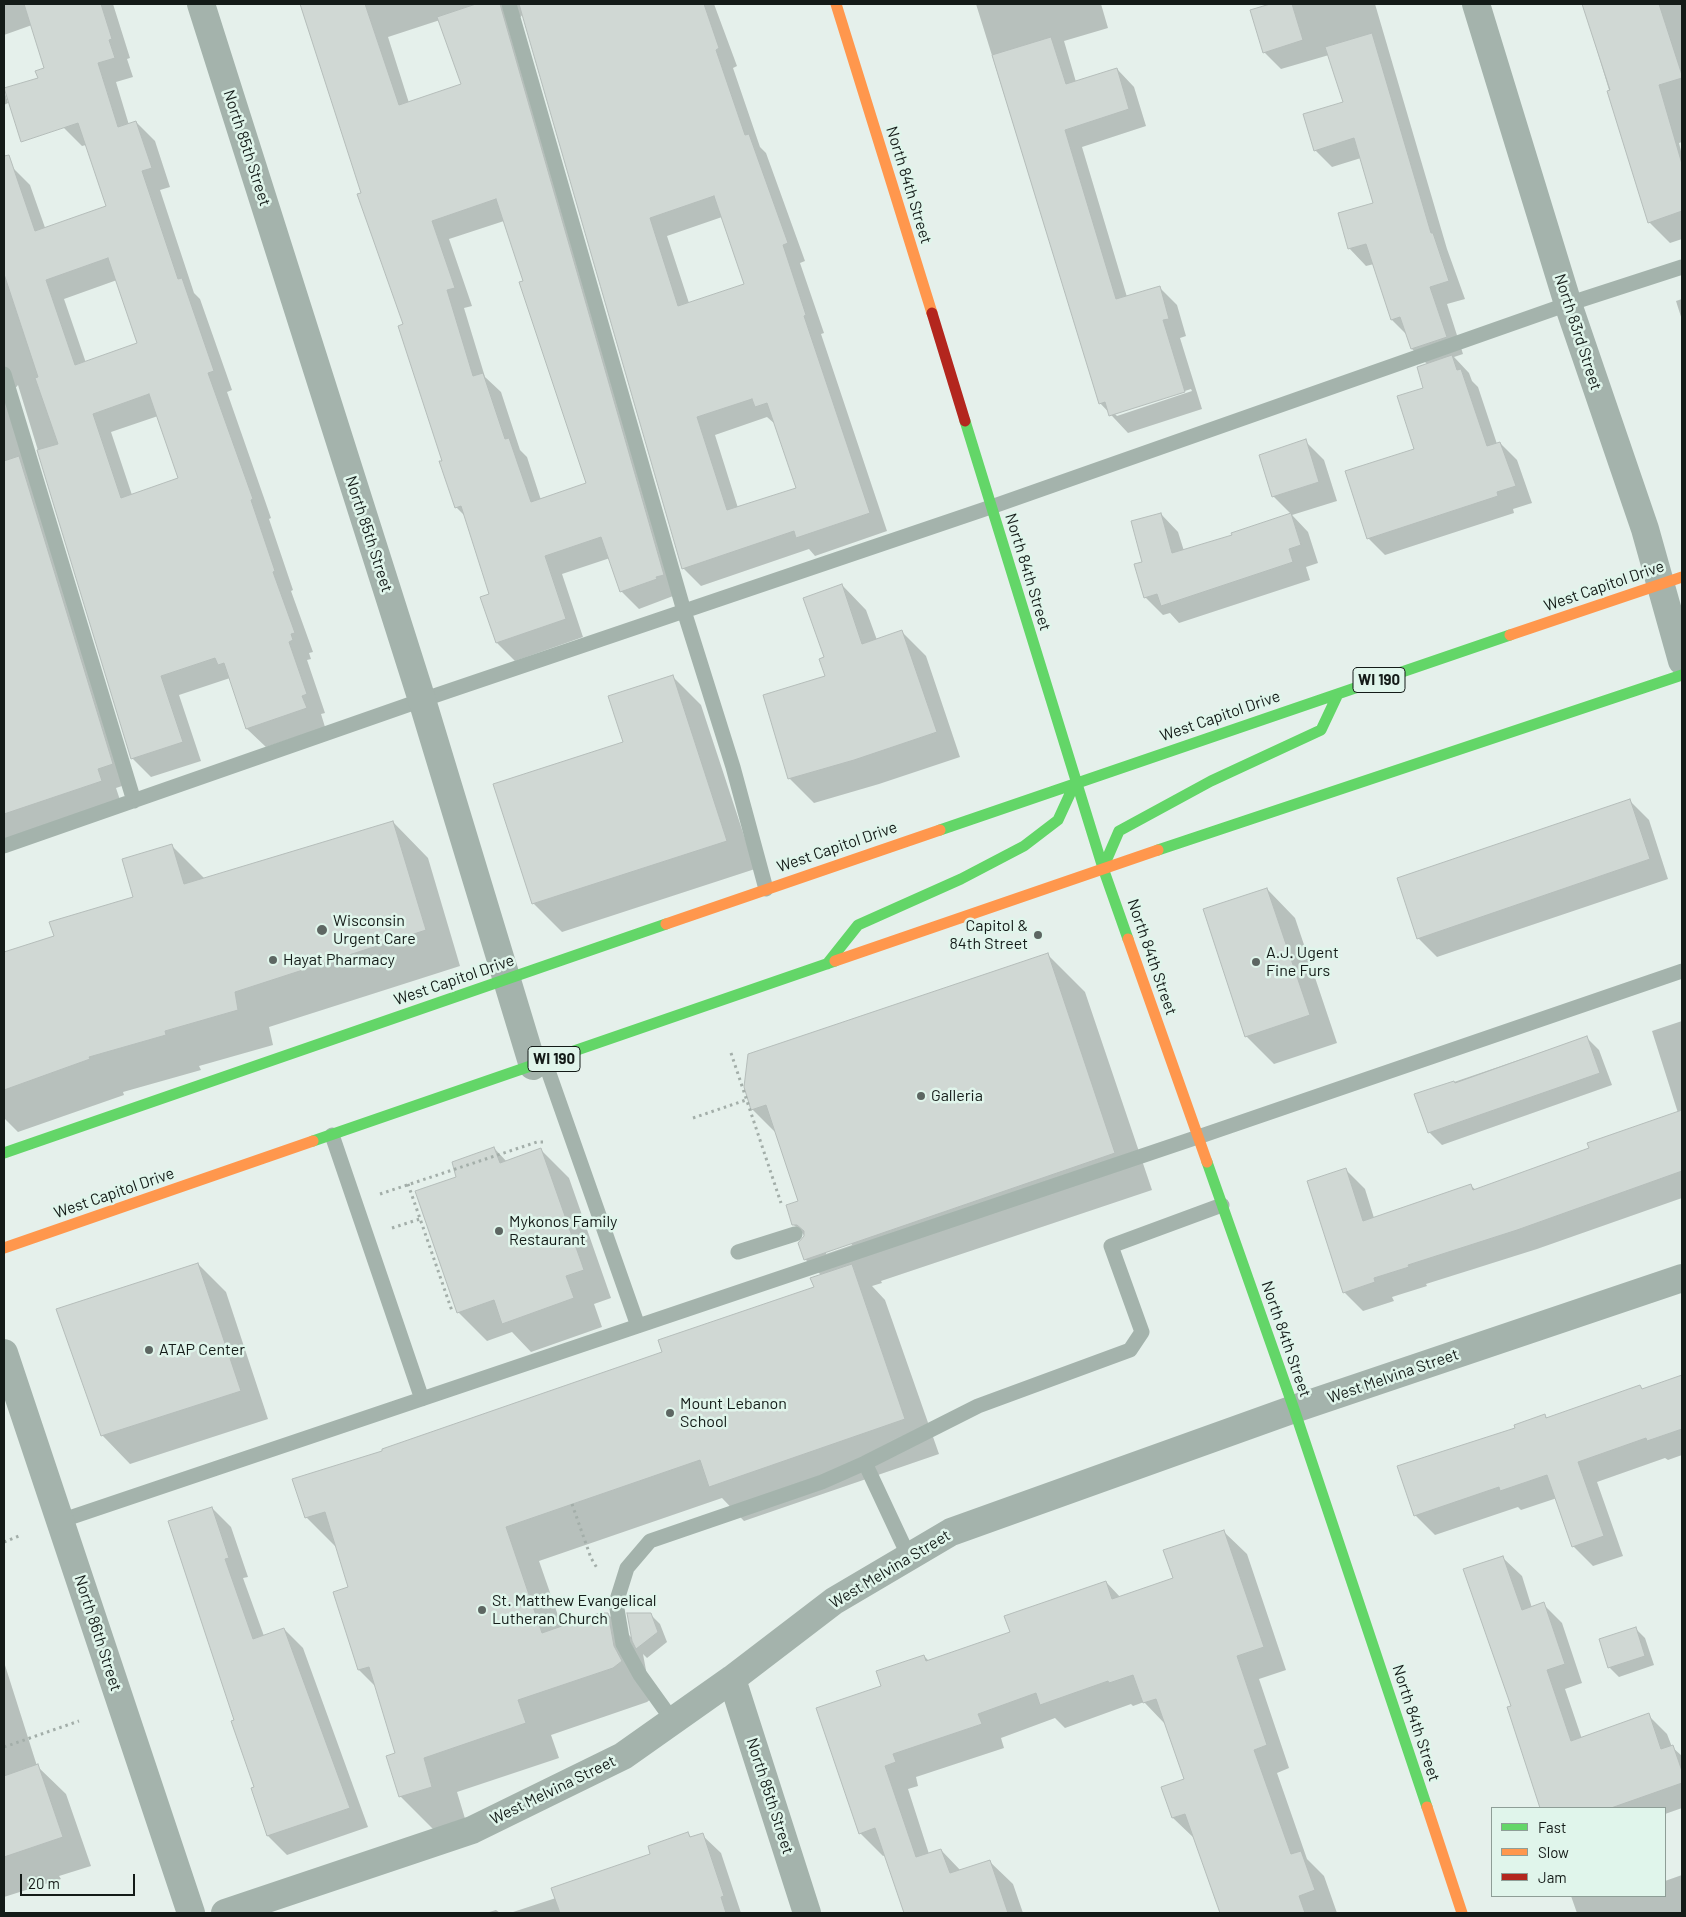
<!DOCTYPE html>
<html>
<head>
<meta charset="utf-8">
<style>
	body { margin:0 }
	#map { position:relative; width:1686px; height:1917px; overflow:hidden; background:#e5f0eb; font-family:Barlow,sans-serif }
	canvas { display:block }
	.frame { position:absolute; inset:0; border:5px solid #141b18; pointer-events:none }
	.legend { position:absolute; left:1491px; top:1807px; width:175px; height:90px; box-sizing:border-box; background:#e0f5eb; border:1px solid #8e9e97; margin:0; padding:6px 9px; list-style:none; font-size:15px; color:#141b18 }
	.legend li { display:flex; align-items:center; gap:10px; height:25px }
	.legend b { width:25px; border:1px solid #8e9e97 }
	.scale { position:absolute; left:20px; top:1874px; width:115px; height:22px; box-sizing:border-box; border:2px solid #141b18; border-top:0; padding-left:6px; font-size:15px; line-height:18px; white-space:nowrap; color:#141b18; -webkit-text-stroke:4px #e0f5eb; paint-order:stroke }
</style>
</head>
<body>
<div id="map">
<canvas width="1686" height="1917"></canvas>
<div class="frame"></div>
<ul class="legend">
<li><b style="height:6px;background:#63d668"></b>Fast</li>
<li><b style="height:6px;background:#ff974d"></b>Slow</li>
<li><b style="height:6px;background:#b3261e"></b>Jam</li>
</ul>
<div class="scale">20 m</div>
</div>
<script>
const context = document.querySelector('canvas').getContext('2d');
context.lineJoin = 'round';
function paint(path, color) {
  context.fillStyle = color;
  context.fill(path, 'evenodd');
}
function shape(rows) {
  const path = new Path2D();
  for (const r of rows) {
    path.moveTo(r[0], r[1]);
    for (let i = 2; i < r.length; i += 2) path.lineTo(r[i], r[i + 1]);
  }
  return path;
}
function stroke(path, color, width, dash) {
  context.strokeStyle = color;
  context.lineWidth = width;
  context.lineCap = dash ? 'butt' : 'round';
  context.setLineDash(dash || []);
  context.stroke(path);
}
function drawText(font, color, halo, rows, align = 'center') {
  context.font = font + ' Barlow,sans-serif';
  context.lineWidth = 5;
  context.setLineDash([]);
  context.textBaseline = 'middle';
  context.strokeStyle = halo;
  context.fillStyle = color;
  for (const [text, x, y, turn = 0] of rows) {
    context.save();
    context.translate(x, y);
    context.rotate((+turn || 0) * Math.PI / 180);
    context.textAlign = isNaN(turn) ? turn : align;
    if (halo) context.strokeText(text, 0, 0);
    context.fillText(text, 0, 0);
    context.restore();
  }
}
paint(shape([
	[4,4,113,4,130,58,127,59,133,77,116,82,129,125,136,122,155,141,170,187,160,190,194,293,200,299,232,390,227,392,271,518,269,519,293,590,291,591,313,652,309,653,311,659,307,660,325,713,321,714,325,727,266,747,247,729,230,678,179,695,201,761,151,777,132,758,18,385,13,391,131,783,116,788,120,800,4,840,4,168,11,166,30,185,49,239,107,207,86,145,82,146,63,127,32,25,4,35],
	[117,280,139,344,86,363,64,299],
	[158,416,180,479,132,495,111,432],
	[300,4,714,4,737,66,733,68,760,147,766,153,805,261,800,263,824,333,821,334,887,531,815,556,809,549,701,586,683,568,523,14,518,20,681,593,639,609,621,591,610,558,562,574,583,637,515,661,497,643,482,598,491,594,466,517,456,507,405,325,342,126],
	[440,20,462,85,409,103,388,37],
	[722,217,746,284,689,303,667,236],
	[504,221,588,484,541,500,527,457,520,450,501,392,485,377,464,308,472,306,449,239],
	[767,417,775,424,798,489,738,508,715,435],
	[976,4,1101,4,1108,28,1064,41,1076,82,1117,69,1134,87,1146,126,1082,147,1127,297,1159,287,1177,305,1186,336,1180,338,1202,409,1128,433,1100,403],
	[1191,389,1192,391,1117,416,1115,414],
	[1274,4,1375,4,1447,249,1465,299,1447,304,1463,354,1454,357,1469,373,1472,381,1478,387,1497,444,1500,443,1517,460,1532,503,1513,509,1514,513,1385,555,1368,538,1415,450,1428,365,1412,349,1408,336,1392,320,1374,264,1366,266,1349,248,1374,204,1361,158,1332,167,1315,150,1345,103,1329,55,1281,69,1264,52,1251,11],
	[1583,4,1682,4,1682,142,1679,143,1682,155,1682,239,1670,243,1649,222],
	[4,90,8,103,4,105],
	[1682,299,1682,320,1676,301],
	[1305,441,1324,460,1337,501,1292,515,1308,532,1318,563,1306,567,1310,580,1179,623,1170,613,1163,615,1145,597,1144,563,1161,514,1178,532,1184,551,1233,536,1291,514,1273,496],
	[842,585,866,610,877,640,902,632,926,656,960,757,879,784,814,803,789,778,827,677,825,658],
	[673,677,701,705,755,869,562,932,533,903,624,743],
	[1630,801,1649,820,1668,879,1437,957,1418,938],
	[393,822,428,858,460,966,269,1027,273,1045,199,1066,201,1070,123,1092,124,1095,18,1132,4,1118,4,953,55,936,135,897,172,846,205,879],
	[1267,889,1295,918,1337,1043,1274,1064,1246,1036],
	[1048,955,1085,992,1152,1190,881,1281,882,1283,872,1286,885,1300,939,1454,744,1521,722,1498,539,1561,562,1627,608,1614,633,1639,650,1614,660,1624,667,1642,647,1658,643,1654,648,1681,655,1696,647,1702,551,1735,559,1758,457,1792,466,1822,435,1831,400,1796,397,1754,376,1687,359,1670,350,1588,338,1549,306,1517,384,1452,663,1353,815,1288,821,1275,805,1259,806,1237,793,1224,799,1202,776,1133,752,1109],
	[851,1243,852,1245,826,1254,826,1251],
	[1682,1021,1682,1198,1537,1249,1426,1284,1427,1286,1392,1297,1394,1301,1363,1311,1344,1292,1346,1170,1365,1189,1374,1218,1471,1186,1476,1190,1590,1149,1678,1113,1652,1031],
	[1586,1037,1599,1050,1612,1085,1442,1145,1429,1132,1416,1095],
	[494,1148,507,1162,541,1150,569,1178,611,1298,594,1304,602,1327,531,1352,512,1332,487,1341,458,1312],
	[198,1264,226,1292,268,1419,130,1464,102,1435],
	[1682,1376,1682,1455,1668,1460,1665,1458,1597,1482,1623,1556,1593,1566,1573,1546,1557,1498,1521,1510,1518,1507,1435,1535,1415,1515,1516,1428,1545,1416,1548,1419,1640,1386,1643,1390],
	[212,1508,231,1527,248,1577,243,1578,264,1636,284,1629,303,1648,368,1827,287,1855,268,1836,253,1789,256,1788,235,1721],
	[1223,1531,1247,1554,1286,1670,1259,1679,1289,1768,1277,1773,1307,1859,1324,1876,1337,1913,1230,1913,1195,1839,1173,1818,1163,1788,1185,1780,1166,1725,1144,1702,1133,1706,1131,1704,1065,1728,1055,1718,1001,1738,1004,1748,916,1777,918,1786,908,1789,929,1854,941,1850,961,1871,989,1861,1013,1884,1023,1913,906,1913,886,1855,883,1856,860,1833,883,1687,924,1656,929,1661,1011,1633,1106,1582,1121,1598,1174,1579],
	[1503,1558,1522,1576,1532,1608,1543,1604,1562,1623,1582,1683,1565,1689,1582,1739,1648,1715,1667,1734,1672,1747,1682,1756,1682,1808,1665,1814,1665,1808,1541,1808,1509,1708,1512,1707],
	[1636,1629,1645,1638,1654,1665,1619,1677,1609,1667],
	[4,1662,37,1766,66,1794,91,1866,59,1876,61,1879,4,1897],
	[687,1834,692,1838,702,1835,721,1853,741,1913,510,1913,556,1898,652,1855],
	[1682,1875,1682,1913,1577,1913,1571,1896,1665,1896,1665,1881],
	[496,1910,500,1913,486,1913]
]), '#0003');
const building = shape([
	[24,4,101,4,112,39,109,40,115,58,98,63,118,127,136,121,152,168,142,171,178,279,182,278,214,371,208,373,253,499,251,500,275,571,273,572,295,633,291,634,293,640,289,642,307,694,302,696,307,708,246,729,224,663,218,665,215,658,161,676,183,742,131,759,37,450,58,444,35,378,38,377,4,274,4,156,9,155,35,231,106,206,78,123,21,142,4,88,38,78,35,71,44,68,24,4],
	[108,258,137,343,75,365,46,280,108,258],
	[149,394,178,478,121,498,93,414,149,394],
	[300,4,365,4,399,105,461,84,437,17,476,4,500,4,664,575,656,577,657,579,620,592,601,537,545,556,566,619,496,643,480,597,489,594,461,506,455,508,439,461,442,461,398,326,403,324,357,194,361,193,300,4],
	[496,199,523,281,519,282,586,483,531,502,509,438,505,439,483,373,473,376,447,290,455,288,432,221,496,199],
	[519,4,704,4,719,48,716,50,745,135,749,134,788,243,783,245,806,315,804,316,870,513,796,538,794,531,682,569,519,4],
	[714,196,744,284,678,306,650,218,714,196],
	[752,399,755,407,767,403,796,488,727,510,697,417,752,399],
	[1270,4,1292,4,1303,40,1263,53,1250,10,1270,4],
	[1582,4,1659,4,1682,75,1682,78,1659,85,1682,164,1682,211,1648,223,1607,91,1610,90,1582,4],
	[1372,33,1431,233,1433,233,1449,281,1430,287,1447,337,1411,349,1400,317,1391,320,1366,244,1348,249,1338,213,1373,203,1354,138,1314,151,1303,114,1343,102,1325,47,1372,33],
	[1051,37,1066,84,1117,68,1129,109,1065,130,1116,299,1160,286,1169,319,1163,320,1185,392,1109,416,1105,402,1099,404,992,55,1051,37],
	[1452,355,1457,370,1461,369,1487,446,1500,442,1516,486,1497,492,1498,496,1367,539,1345,471,1414,449,1397,396,1423,388,1417,367,1452,355],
	[1306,439,1319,482,1272,497,1259,455,1306,439],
	[19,456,113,764,98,769,102,781,4,814,4,461,19,456],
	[1161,513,1172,553,1232,535,1231,533,1291,513,1301,545,1289,549,1293,562,1161,606,1157,594,1144,598,1134,564,1142,562,1131,521,1161,513],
	[842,584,862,644,902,630,937,732,854,760,788,779,763,695,825,676,819,659,824,657,803,598,842,584],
	[673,675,727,841,532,904,493,784,623,742,608,696,673,675],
	[1630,799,1650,859,1417,939,1397,878,1630,799],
	[393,821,426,930,235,992,238,1010,165,1031,166,1035,89,1057,90,1059,4,1090,4,952,54,936,49,922,133,897,122,859,172,844,184,884,393,821],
	[1267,888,1310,1015,1245,1037,1203,909,1267,888],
	[1048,953,1115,1153,804,1260,798,1243,804,1236,804,1231,797,1225,792,1225,786,1205,798,1201,766,1105,751,1110,744,1087,748,1054,1048,953],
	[1587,1036,1600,1073,1428,1133,1414,1094,1454,1081,1455,1083,1587,1036],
	[1682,1110,1682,1171,1517,1230,1408,1265,1409,1267,1374,1278,1375,1282,1343,1293,1307,1181,1346,1168,1363,1221,1471,1184,1473,1190,1589,1148,1587,1143,1682,1110],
	[494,1147,500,1163,541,1148,584,1270,566,1276,574,1298,502,1324,494,1300,457,1313,415,1191,456,1177,452,1162,494,1147],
	[198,1263,241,1391,101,1436,56,1309,198,1263],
	[852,1264,905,1419,709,1487,700,1460,506,1527,542,1633,599,1613,608,1613,614,1646,622,1661,613,1668,518,1700,526,1723,424,1758,432,1787,399,1797,386,1756,395,1753,369,1667,358,1670,333,1592,348,1587,325,1512,305,1518,292,1479,382,1451,382,1449,662,1352,658,1340,814,1287,810,1278,852,1264],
	[1682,1375,1682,1429,1647,1441,1646,1438,1578,1462,1604,1536,1572,1547,1547,1475,1500,1491,1499,1487,1414,1516,1397,1466,1515,1428,1514,1425,1545,1414,1546,1418,1640,1385,1642,1389,1682,1375],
	[212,1507,229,1558,225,1559,253,1639,284,1628,350,1808,267,1836,251,1788,254,1787,231,1721,234,1720,168,1521,212,1507],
	[1224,1530,1264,1647,1237,1656,1267,1745,1254,1750,1291,1854,1301,1851,1315,1890,1299,1896,1305,1913,1220,1913,1185,1814,1172,1818,1161,1787,1184,1779,1156,1699,1143,1703,1133,1675,1109,1683,1108,1681,1040,1705,1036,1693,978,1714,982,1724,893,1754,896,1762,885,1766,916,1857,941,1849,950,1873,990,1860,1008,1913,904,1913,875,1828,859,1834,816,1708,881,1686,876,1671,924,1655,926,1661,1010,1632,1004,1616,1106,1581,1112,1599,1173,1578,1163,1550,1224,1530],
	[1503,1556,1522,1610,1544,1602,1565,1664,1547,1670,1571,1741,1649,1713,1661,1749,1673,1745,1682,1771,1682,1783,1611,1808,1540,1808,1507,1707,1511,1706,1463,1569,1503,1556],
	[627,1613,651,1613,658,1632,636,1649,632,1641,627,1613],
	[1636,1627,1645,1656,1608,1668,1599,1639,1636,1627],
	[38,1764,63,1837,4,1857,4,1776,38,1764],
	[688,1832,690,1837,703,1833,724,1896,721,1897,726,1913,560,1913,551,1888,650,1854,648,1846,688,1832]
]);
paint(building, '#d0d8d4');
stroke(building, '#b5bdba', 1);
stroke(shape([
	[731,1053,781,1203],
	[693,1118,746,1100],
	[408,1184,452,1311],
	[380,1194,537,1142,543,1142],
	[392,1228,420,1219],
	[572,1504,591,1558,597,1568],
	[4,1542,19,1536],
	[4,1747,79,1721]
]), '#a3aea9', 3, [2.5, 4]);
stroke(shape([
	[509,4,684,611,733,767,766,889],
	[4,374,134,801],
	[4,846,422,700,991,507,1568,304,1682,267],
	[545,1062,638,1326],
	[332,1135,422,1399],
	[738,1252,795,1234],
	[865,1463,909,1557],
	[60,1521,1198,1137,1682,971],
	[673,1721,640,1675,623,1644,616,1603,627,1568,650,1541,822,1482,865,1463,978,1406,1130,1350,1142,1332,1111,1246,1222,1205]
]), '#a4b3ac', 15);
stroke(shape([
	[201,4,422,700,533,1066],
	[1476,4,1568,304,1645,529,1682,661],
	[4,1353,191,1913],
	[732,1679,807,1913],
	[225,1913,472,1830,623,1756,732,1679,834,1601,951,1532,1294,1409,1682,1278]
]), '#a4b3ac', 28);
stroke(shape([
	[965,421,1103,868,1128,939],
	[940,830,1510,635],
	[1158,850,1682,675],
	[1103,868,1119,831,1211,781,1321,730,1338,694],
	[827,964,858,925,961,879,1024,846,1058,820,1075,783],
	[313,1141,835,961],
	[4,1153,666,924],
	[1207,1162,1294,1409,1427,1807]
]), '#63d668', 11);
stroke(shape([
	[836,4,932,313],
	[1510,635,1682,577],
	[666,924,940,830],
	[1128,939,1207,1162],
	[835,961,1158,850],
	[4,1248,313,1141],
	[1427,1807,1462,1913]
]), '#ff974d', 11);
stroke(shape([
	[932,313,965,421]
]), '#b3261e', 11);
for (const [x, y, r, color] of [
	[322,930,6,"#5d6662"],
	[1038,935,5,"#5d6662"],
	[273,960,5,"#5d6662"],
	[1256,962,5,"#5d6662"],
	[921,1096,5,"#5d6662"],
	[499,1231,5,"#5d6662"],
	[149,1350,5,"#5d6662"],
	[670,1413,5,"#5d6662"],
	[482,1610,5,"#5d6662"]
]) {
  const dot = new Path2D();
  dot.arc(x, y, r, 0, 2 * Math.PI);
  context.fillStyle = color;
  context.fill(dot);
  stroke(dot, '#e0f5eb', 2);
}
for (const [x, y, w] of [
	[1379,680,52],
	[554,1059,52]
]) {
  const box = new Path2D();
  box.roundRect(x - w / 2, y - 12.5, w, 25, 4);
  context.fillStyle = '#e0f5eb';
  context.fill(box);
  stroke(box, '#141b18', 1);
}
drawText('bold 15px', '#141b18', null, [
	["WI 190",1379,680],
	["WI 190",554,1059]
]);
drawText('16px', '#141b18', '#e0f5eb', [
	["North 85th Street",247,148,72],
	["North 84th Street",909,185,73],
	["North 83rd Street",1578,332,72],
	["North 85th Street",369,534,72],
	["North 84th Street",1028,572,73],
	["West Capitol Drive",1604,586,-19],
	["West Capitol Drive",1220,716,-19],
	["West Capitol Drive",837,847,-19],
	["North 84th Street",1152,957,71],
	["West Capitol Drive",454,980,-19],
	["West Capitol Drive",114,1193,-19],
	["North 84th Street",1286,1339,71],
	["West Melvina Street",1393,1376,-19],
	["West Melvina Street",890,1569,-31],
	["North 86th Street",98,1633,72],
	["North 84th Street",1416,1723,72],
	["West Melvina Street",553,1790,-26],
	["North 85th Street",770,1796,72]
]);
drawText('16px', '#141b18', '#e0f5eb', [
	["Wisconsin",333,921],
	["Urgent Care",333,939],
	["Capitol &",1028,926,"right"],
	["84th Street",1028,944,"right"],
	["A.J. Ugent",1266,953],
	["Fine Furs",1266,971],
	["Hayat Pharmacy",283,960],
	["Galleria",931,1096],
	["Mykonos Family",509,1222],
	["Restaurant",509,1240],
	["ATAP Center",159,1350],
	["Mount Lebanon",680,1404],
	["School",680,1422],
	["St. Matthew Evangelical",492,1601],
	["Lutheran Church",492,1619]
], 'left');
</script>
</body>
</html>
